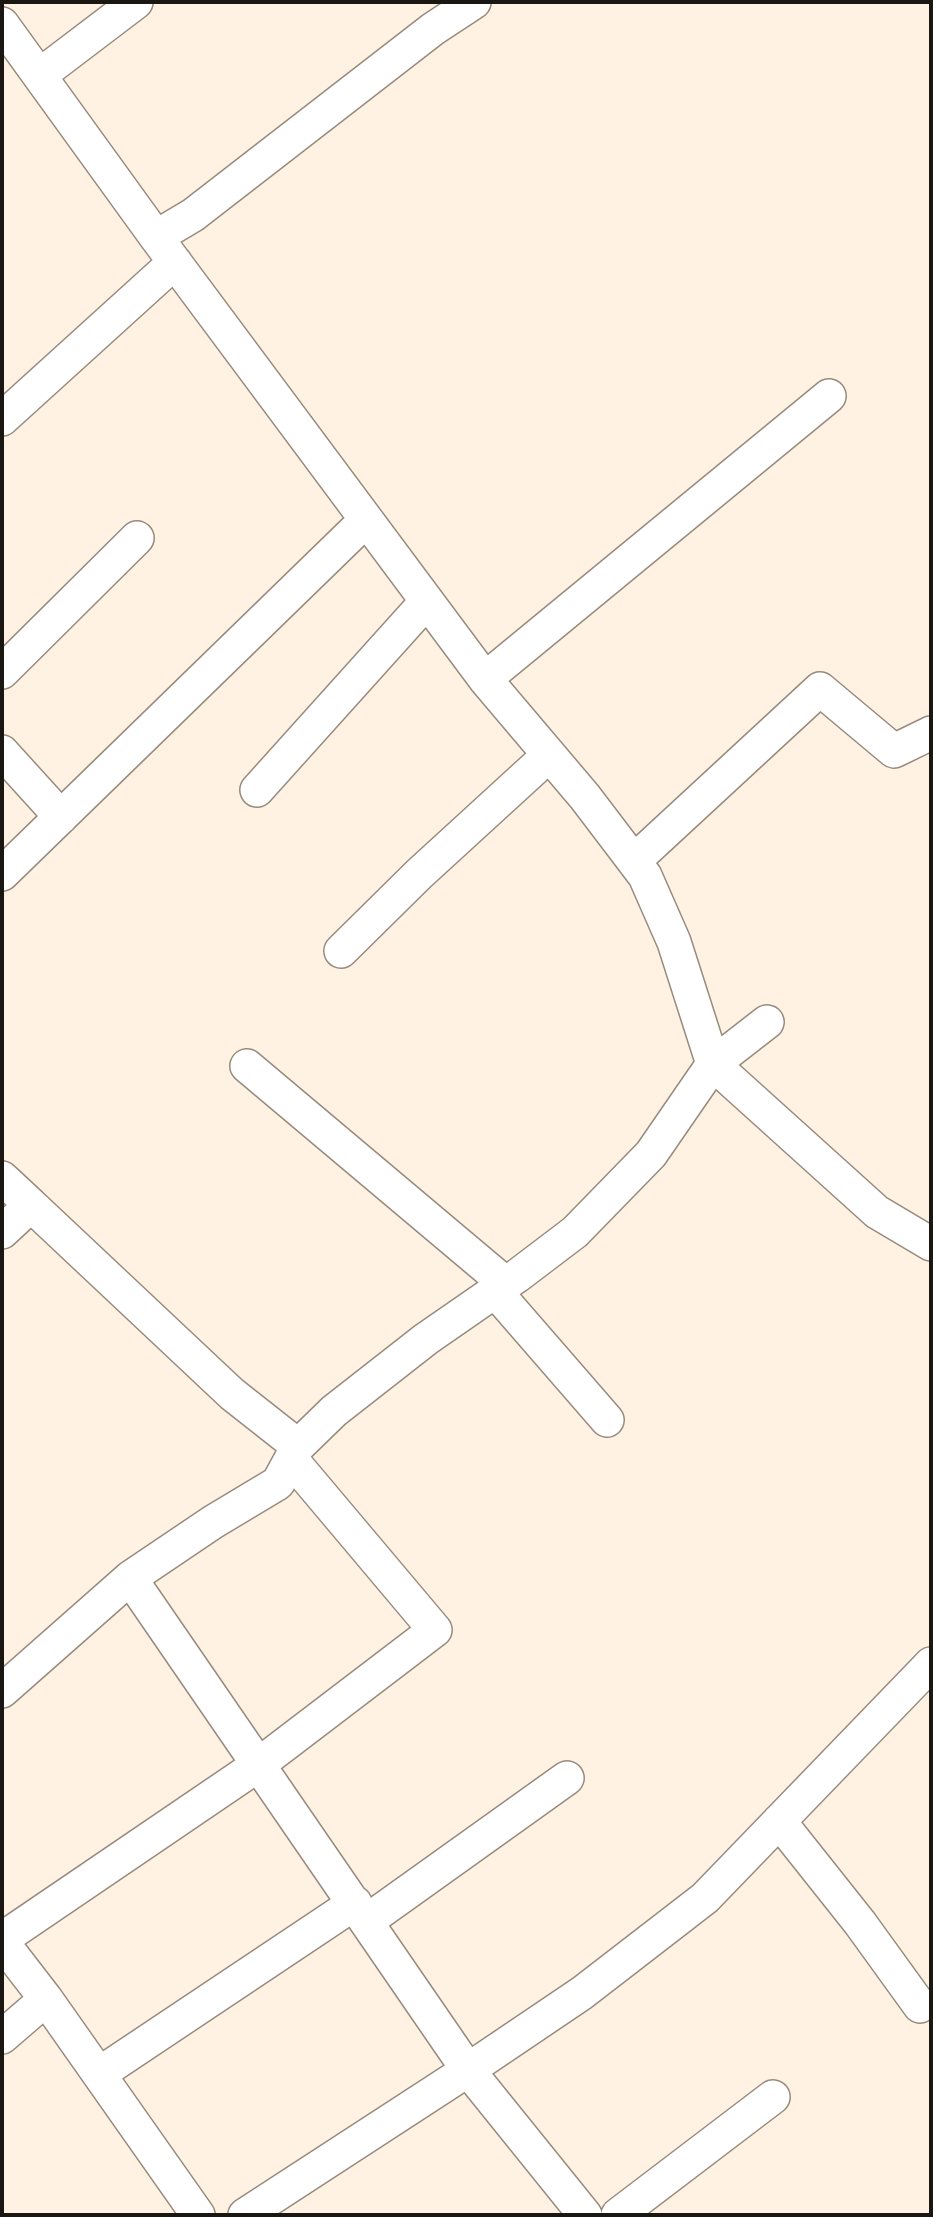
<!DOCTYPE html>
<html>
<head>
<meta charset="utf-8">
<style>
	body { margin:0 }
	#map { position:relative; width:933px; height:2217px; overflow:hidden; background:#fff2e3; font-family:"Golos Text",sans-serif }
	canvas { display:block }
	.frame { position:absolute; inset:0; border:4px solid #1a1611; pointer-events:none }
</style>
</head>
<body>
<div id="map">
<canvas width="933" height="2217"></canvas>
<div class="frame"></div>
</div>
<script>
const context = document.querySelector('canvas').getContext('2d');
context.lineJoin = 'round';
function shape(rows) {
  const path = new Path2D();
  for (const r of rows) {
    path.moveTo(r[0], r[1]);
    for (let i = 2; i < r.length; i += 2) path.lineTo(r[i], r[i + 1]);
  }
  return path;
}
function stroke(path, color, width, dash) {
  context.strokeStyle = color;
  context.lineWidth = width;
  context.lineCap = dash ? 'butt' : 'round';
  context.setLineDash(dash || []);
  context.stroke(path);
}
const minor = shape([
	[2,24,156,237,485,679,585,797,645,876,674,942,713,1064,877,1212,931,1244],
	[40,75,136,2],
	[156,237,193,215,433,29,474,2],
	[2,419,175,262],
	[2,672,137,538],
	[485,679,829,396],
	[2,752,61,817],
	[257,790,427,601],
	[634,861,820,689,894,751,931,733],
	[2,874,366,520],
	[341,951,419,874,549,755],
	[247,1066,506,1284],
	[2,1178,31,1205],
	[2,1232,31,1205,232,1394,298,1446],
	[495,1291,607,1420],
	[130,1578,468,2070,245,2215],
	[2,1691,130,1578,213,1522,278,1483,298,1446,334,1411,426,1339,517,1276,575,1232,651,1154,713,1064,767,1022],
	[779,1821,860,1923,920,2006],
	[367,1921,567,1778],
	[2,1939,258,1765,435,1630,291,1459],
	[2,1942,46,1999,198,2215],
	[2,2037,46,1999],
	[99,2074,355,1903],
	[585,2215,468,2070,582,1993,705,1898,931,1664],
	[618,2215,773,2097]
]);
stroke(minor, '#978b7e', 36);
stroke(minor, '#fff', 33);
</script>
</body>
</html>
